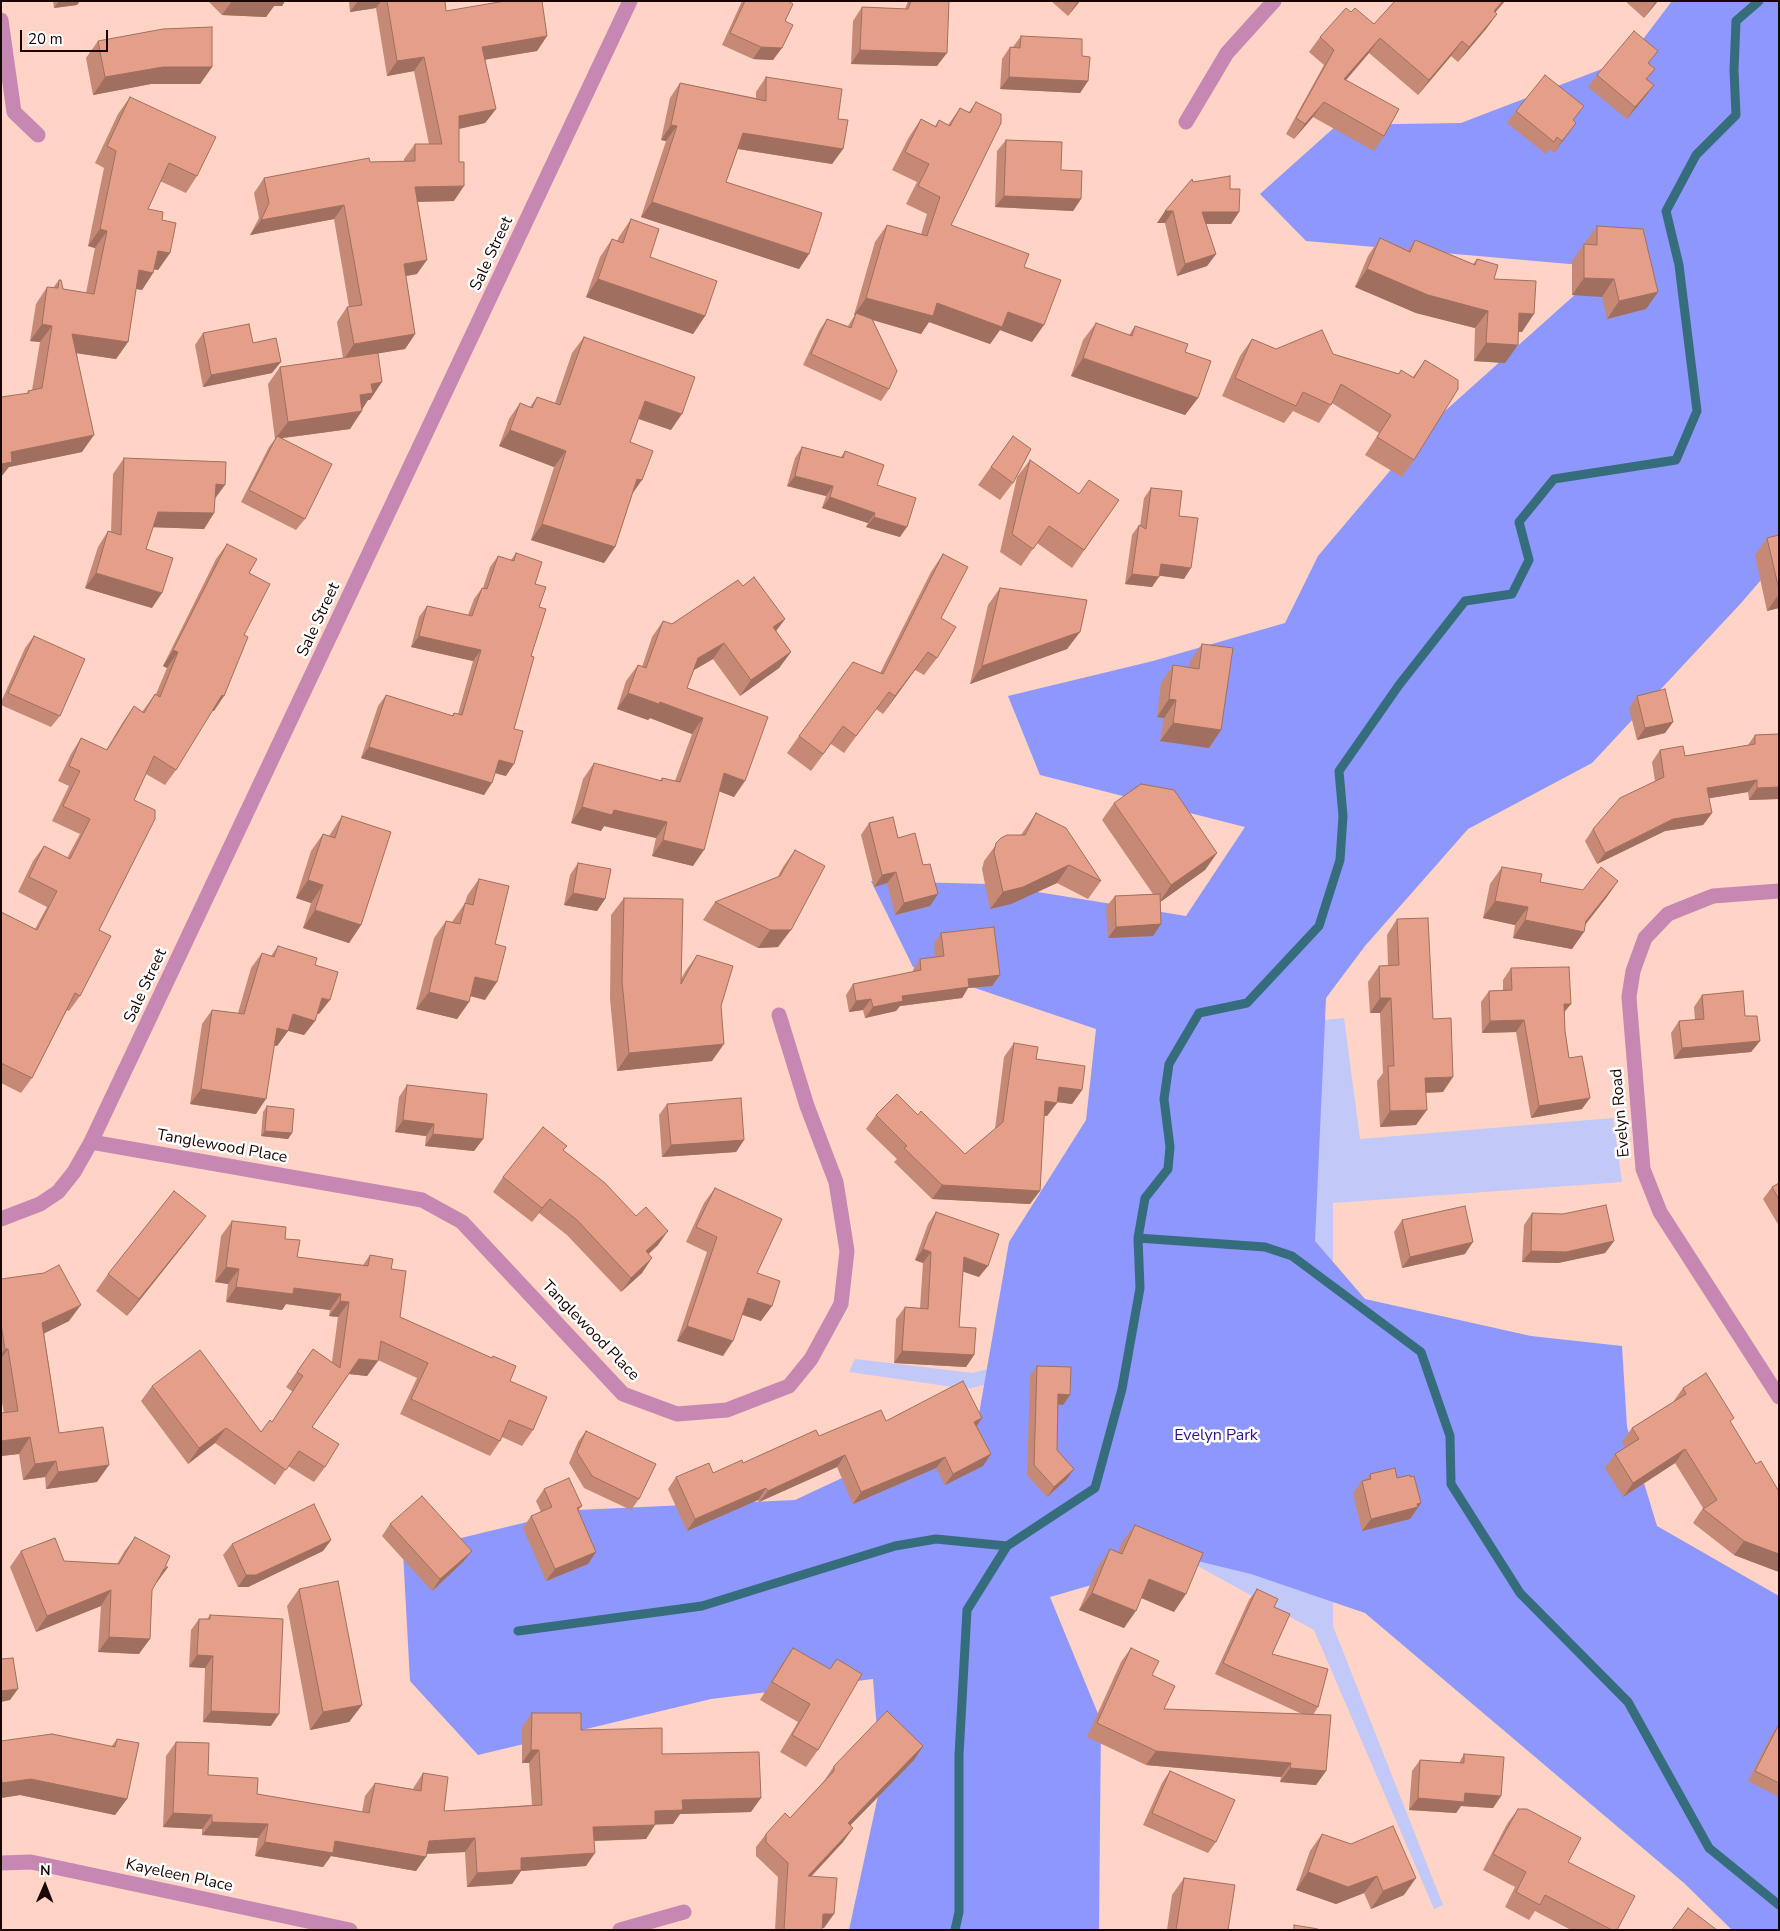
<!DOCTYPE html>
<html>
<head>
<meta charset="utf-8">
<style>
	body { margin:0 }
	#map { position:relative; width:1780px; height:1931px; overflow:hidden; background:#ffd3c5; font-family:"Nunito Sans",sans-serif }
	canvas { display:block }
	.frame { position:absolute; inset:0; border:2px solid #1b0501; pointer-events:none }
	.north { position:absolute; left:20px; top:1861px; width:50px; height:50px; -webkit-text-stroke:4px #fff; paint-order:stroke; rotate:1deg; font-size:14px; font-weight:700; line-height:20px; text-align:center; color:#1b0501 }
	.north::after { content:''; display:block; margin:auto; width:18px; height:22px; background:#1b0501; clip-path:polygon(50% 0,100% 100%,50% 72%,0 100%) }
	.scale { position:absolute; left:20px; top:30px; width:88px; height:22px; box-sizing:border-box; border:2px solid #1b0501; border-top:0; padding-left:6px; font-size:15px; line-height:18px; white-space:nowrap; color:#1b0501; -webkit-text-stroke:4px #fff; paint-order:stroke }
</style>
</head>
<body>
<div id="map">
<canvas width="1780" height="1931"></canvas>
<div class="frame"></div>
<div class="north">N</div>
<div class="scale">20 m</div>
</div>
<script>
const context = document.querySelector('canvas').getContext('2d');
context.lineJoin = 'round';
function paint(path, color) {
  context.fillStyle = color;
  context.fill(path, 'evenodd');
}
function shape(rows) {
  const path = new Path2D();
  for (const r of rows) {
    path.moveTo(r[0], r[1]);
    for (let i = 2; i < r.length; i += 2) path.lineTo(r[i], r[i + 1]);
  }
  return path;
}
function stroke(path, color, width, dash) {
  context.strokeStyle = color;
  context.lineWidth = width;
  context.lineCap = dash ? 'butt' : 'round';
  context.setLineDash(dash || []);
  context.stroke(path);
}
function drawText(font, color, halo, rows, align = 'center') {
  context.font = font + ' "Nunito Sans",sans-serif';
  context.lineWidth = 5;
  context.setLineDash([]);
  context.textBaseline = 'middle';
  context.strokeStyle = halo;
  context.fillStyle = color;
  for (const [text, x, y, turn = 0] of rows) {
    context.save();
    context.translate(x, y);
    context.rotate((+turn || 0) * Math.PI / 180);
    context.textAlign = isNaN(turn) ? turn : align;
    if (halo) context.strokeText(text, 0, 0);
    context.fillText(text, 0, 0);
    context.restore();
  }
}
paint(shape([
	[1344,1018,1360,1139,1613,1118,1622,1182,1333,1203,1333,1626,1443,1905,1434,1909,1314,1630,1087,1505,1117,1352,967,1389,849,1372,855,1359,973,1373,1117,1334,1176,1034]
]), '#c2c9f8');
paint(shape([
	[1672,1,1779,1,1779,559,1742,602,1592,763,1468,829,1365,946,1326,998,1315,1241,1365,1299,1531,1336,1622,1346,1627,1427,1657,1526,1779,1596,1779,1930,1732,1930,1684,1883,1365,1613,1251,1574,1185,1558,1050,1597,1101,1721,1099,1930,849,1930,881,1782,873,1679,711,1699,478,1755,410,1681,403,1552,577,1510,795,1500,979,1414,1009,1242,1086,1120,1096,1029,913,967,871,881,988,884,1186,916,1245,827,1040,775,1008,696,1153,661,1285,623,1318,556,1427,427,1578,292,1581,265,1306,241,1260,194,1337,125,1461,123,1628,59]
]), '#8e97fd');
stroke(shape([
	[1138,1238,1265,1247,1292,1256,1421,1352,1450,1436,1451,1484,1520,1593,1628,1702,1709,1848,1779,1905],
	[518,1631,702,1606,895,1546,936,1539,1007,1546],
	[955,1930,959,1912,959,1755,967,1610,1007,1546,1095,1488,1122,1389,1140,1288,1138,1238,1145,1198,1168,1169,1170,1147,1164,1099,1169,1064,1199,1013,1247,1003,1319,926,1340,860,1343,816,1339,771,1399,685,1465,601,1512,594,1529,560,1519,522,1554,479,1676,460,1697,411,1679,265,1666,211,1696,155,1736,115,1734,70,1736,21,1759,1]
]), '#366d7c', 9);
stroke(shape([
	[1,20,14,112,38,135],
	[1186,122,1227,53,1274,1],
	[1779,891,1713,896,1668,914,1645,938,1633,971,1629,997,1643,1169,1660,1212,1779,1397],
	[91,1142,422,1200,462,1222,623,1394,677,1414,727,1410,789,1386,811,1359,841,1304,847,1251,836,1182,807,1106,779,1015],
	[1,1219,40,1204,58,1192,74,1172,91,1142,630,1],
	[1,1863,31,1862,350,1930],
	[620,1930,684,1912]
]), '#c688b3', 15);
paint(shape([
	[53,1,80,1,77,5,54,8],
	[208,1,285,1,282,6,274,6,266,17,222,15],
	[349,1,445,1,446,11,547,36,537,51,485,59,496,109,485,123,459,129,454,201,417,202,417,274,406,276,415,334,405,349,373,354,370,400,368,400,362,409,350,429,283,438,305,519,296,530,241,502,269,447,275,439,268,384,280,367,343,358,337,322,347,307,349,307,334,219,250,235,259,218,254,193,264,178,370,162,404,161,404,159,415,144,429,144,414,71,387,76,376,8,350,12],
	[742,1,788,1,785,21,773,60,753,59,722,45],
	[908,1,949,1,937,66,851,64,853,21,862,7,905,9],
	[1051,1,1080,1,1068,16],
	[1395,1,1505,1,1495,13,1497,14,1486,29,1458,62,1451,56,1418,95,1369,53,1346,80,1384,136,1374,151,1313,117,1294,139,1286,134,1324,65,1309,52,1320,37,1351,12,1374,24],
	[1625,1,1658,1,1644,18],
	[1021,36,1082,56,1088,81,1080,93,1000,89,1002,59,1010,47,1013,47],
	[98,41,212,67,200,84,151,84,93,95,86,58],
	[1649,64,1655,69,1647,79,1654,85,1645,97,1627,119,1588,87,1597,75],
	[766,77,838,119,843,149,832,164,738,149,726,182,809,254,799,269,641,217,666,141,661,140,670,98,680,83,756,98,756,92],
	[130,97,197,176,186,193,160,181,148,209,162,220,170,253,158,270,154,269,153,273,142,290,136,289,128,342,116,359,77,353,82,452,9,467,27,394,28,391,32,390,40,342,30,341,36,304,47,287,53,288,59,280,63,289,86,293,95,248,88,246,104,168,95,163,118,114],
	[976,102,951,225,1024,267,1032,342,1000,330,990,344,929,322,921,334,872,320,889,389,881,401,803,365,819,331,827,319,848,326,855,315,854,315,875,242,887,225,921,234,927,214,906,204,917,182,892,170,909,137,921,119,935,126,939,120,948,125,960,108,969,112],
	[1516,111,1574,120,1576,123,1554,153,1549,149,1546,154,1507,123],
	[1006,140,1081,199,1073,211,995,207,997,151],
	[1193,182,1230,189,1239,212,1231,224,1206,224,1216,254,1207,266,1177,276,1165,223,1157,223],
	[631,219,650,257,705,316,693,334,586,297,600,257,612,239,617,241,619,237],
	[1597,226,1658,292,1646,309,1607,319,1602,297,1572,295,1572,261],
	[1380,238,1408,250,1415,240,1473,264,1477,259,1494,279,1522,332,1518,331,1505,363,1474,361,1475,328,1416,313,1355,287,1368,256],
	[1096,323,1129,335,1135,326,1185,352,1198,398,1185,415,1071,376,1083,340],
	[203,333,253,343,272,373,203,387,195,345],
	[584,337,671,430,638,419,630,442,632,495,615,547,604,563,531,540,554,467,499,446,509,419,520,403,530,407,537,397,555,403,572,353],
	[1252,339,1276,349,1333,354,1399,374,1413,377,1425,360,1414,460,1402,477,1365,455,1379,433,1332,403,1319,423,1293,411,1284,423,1222,396,1240,356],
	[1013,436,1013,483,1000,500,978,485],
	[802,447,841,457,845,451,877,485,900,537,866,527,868,523,822,508,826,496,787,486,795,458],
	[124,458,215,499,214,513,204,529,153,527,146,549,152,608,85,588,98,547,108,531,111,532,113,474],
	[1030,460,1079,494,1119,500,1072,568,1037,543,1021,566,1000,552,1017,477],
	[1151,488,1179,516,1184,579,1159,575,1152,587,1125,584,1132,535,1139,525,1140,526,1144,498],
	[1779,535,1779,608,1767,611,1755,555,1767,538],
	[227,544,249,573,244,635,214,711,212,711,176,770,165,785,146,774,134,800,99,930,80,996,69,1011,67,1010,32,1078,21,1093,1,1083,1,912,35,929,47,907,18,892,33,861,44,846,67,858,80,834,52,821,69,786,58,781,71,754,81,738,106,750,123,722,134,706,142,712,155,694,156,694,167,668,163,666,216,559],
	[516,553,535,584,539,607,531,656,514,729,506,776,495,773,484,795,361,758,378,706,386,695,452,716,454,713,458,714,473,661,411,647,419,617,427,606,468,615,474,599,482,588,483,588,490,567,498,556,511,560],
	[943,554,941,618,937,658,924,675,915,670,883,714,876,709,844,753,831,744,811,771,787,753,799,736,880,673,931,572],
	[743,586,785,619,776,631,791,652,779,668,740,696,713,659,694,670,687,688,768,717,734,797,719,791,693,866,652,856,656,838,604,826,601,831,571,823,583,779,594,763,660,781,662,778,675,781,692,734,650,718,648,720,617,709,626,681,638,665,642,667,652,637,663,621,672,624],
	[1000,588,1080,632,1067,649,970,684,988,605],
	[34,636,60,716,51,727,1,705,1,702,25,648],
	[1202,644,1221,730,1209,748,1160,741,1164,718,1157,717,1161,683,1173,665,1189,668,1190,661],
	[1637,696,1673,722,1665,733,1637,740,1629,708],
	[1779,734,1779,799,1749,800,1748,792,1709,798,1712,813,1703,825,1665,831,1597,864,1585,841,1593,829,1655,781,1652,762,1660,750,1685,756,1748,745,1755,735],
	[1114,803,1217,853,1205,870,1160,902,1161,924,1153,936,1108,938,1106,907,1115,896,1153,894,1102,820],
	[1036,813,1101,881,1088,899,1057,883,1011,904,990,909,982,869,984,861,1001,838,1021,835],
	[342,816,361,925,349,943,303,928,311,903,296,898,311,851,323,834,329,836],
	[869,823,898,838,923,865,938,894,930,906,895,915,887,883,874,887,861,835],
	[795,850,778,947,758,948,703,920,715,902,777,878,783,867],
	[578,863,605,899,597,911,564,905,570,875],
	[1502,867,1540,882,1583,890,1618,881,1606,898,1586,924,1572,949,1513,938,1515,925,1483,918,1490,884],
	[479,879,495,944,485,1000,470,996,469,1002,457,1019,416,1009,434,938,446,921,452,922,465,903,467,896],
	[624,898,681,979,685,972,697,955,721,1006,712,1061,617,1071,610,999,611,915],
	[1397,919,1433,1019,1443,1092,1426,1093,1416,1125,1380,1127,1377,1081,1383,1073,1380,1013,1370,1013,1368,982,1379,966,1388,966,1387,935],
	[941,933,1000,975,992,986,968,988,962,998,900,1006,896,1011,865,1018,863,1010,849,1012,846,995,853,984,913,972,913,970,920,959,935,957,934,944],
	[278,946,315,965,319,1014,317,1014,315,1021,304,1035,288,1031,277,1046,274,1045,256,1114,190,1104,202,1024,212,1010,238,1013,251,968,262,953,271,956],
	[1511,968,1564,1013,1565,1031,1569,1058,1582,1109,1531,1118,1516,1032,1482,1033,1481,1002,1489,991,1503,990,1503,980],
	[1702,995,1745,1016,1760,1041,1751,1052,1674,1059,1671,1033,1679,1021,1695,1020,1694,1007],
	[1014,1043,1082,1090,1072,1104,1057,1102,1047,1116,1044,1116,1030,1204,932,1199,894,1162,897,1159,866,1129,876,1115,918,1115,965,1154,995,1129,1004,1057],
	[407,1085,483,1139,474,1151,425,1146,426,1136,395,1132,399,1097],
	[667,1104,744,1140,736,1152,662,1157,659,1115],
	[267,1106,292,1133,288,1139,261,1136,263,1112],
	[563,1151,658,1245,648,1254,642,1273,621,1292,567,1235,539,1213,532,1222,493,1192,503,1177],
	[1779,1183,1779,1226,1763,1199,1772,1187],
	[715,1188,757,1273,761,1321,742,1315,723,1356,677,1341,707,1252,686,1242,704,1203],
	[936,1212,979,1277,963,1271,959,1327,974,1355,966,1367,894,1363,896,1319,905,1307,920,1308,923,1263,915,1260,928,1224],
	[1532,1213,1614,1241,1605,1253,1558,1263,1522,1262,1524,1225],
	[1402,1220,1465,1254,1402,1268,1394,1232],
	[232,1221,285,1239,297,1257,363,1265,370,1255,391,1269,400,1317,491,1358,493,1356,510,1381,533,1430,522,1446,502,1437,500,1441,490,1456,400,1414,417,1378,378,1360,367,1376,349,1374,312,1427,325,1467,314,1482,288,1466,275,1485,215,1443,188,1464,141,1401,152,1386,261,1432,272,1422,293,1392,286,1387,313,1349,332,1362,338,1317,329,1316,330,1310,286,1304,282,1310,226,1302,228,1284,215,1282,221,1236],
	[193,1233,127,1316,96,1291,108,1274],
	[1,1279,69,1321,44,1333,59,1433,97,1482,46,1489,45,1477,23,1480,19,1454,1,1456,1,1413,4,1413,1,1397],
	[1037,1366,1070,1395,1063,1405,1058,1405,1057,1450,1067,1479,1047,1497,1027,1475,1030,1376],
	[1683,1388,1731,1423,1756,1464,1779,1490,1779,1572,1734,1555,1693,1523,1703,1508,1675,1463,1623,1497,1605,1468,1615,1454,1626,1448,1622,1442,1632,1428,1673,1402],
	[886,1421,977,1426,991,1454,983,1466,945,1485,936,1468,853,1504,837,1467,759,1502,758,1500,687,1531,668,1489,676,1477,713,1473,743,1463,819,1436],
	[586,1431,639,1499,631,1510,584,1488,569,1463,578,1442],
	[1370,1474,1397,1478,1421,1503,1410,1519,1362,1531,1353,1493,1362,1481,1365,1480],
	[544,1489,582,1506,578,1511,596,1552,588,1564,546,1581,523,1528,531,1516,541,1512,536,1501],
	[390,1524,463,1562,432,1591,382,1536],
	[1135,1525,1174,1612,1141,1598,1124,1628,1079,1610,1098,1567,1110,1549,1118,1553,1122,1542],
	[135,1537,165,1567,168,1567,157,1582,156,1583,152,1590,139,1654,98,1652,101,1606,36,1632,10,1567,21,1551,64,1561,117,1564,124,1552],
	[331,1540,323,1551,248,1587,238,1587,223,1555,232,1544],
	[299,1589,362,1705,349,1722,310,1730,287,1606],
	[1257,1589,1274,1607,1272,1654,1318,1707,1313,1715,1326,1771,1316,1785,1280,1782,1281,1777,1146,1765,1087,1737,1121,1662,1131,1648,1152,1675,1164,1709,1302,1714,1215,1674,1249,1600],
	[210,1615,271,1726,203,1722,205,1668,189,1667,191,1630,199,1619,207,1619],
	[793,1648,830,1669,837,1659,818,1750,806,1767,780,1752,798,1722,760,1700,781,1665],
	[532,1713,581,1730,662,1754,751,1812,680,1814,673,1824,655,1824,646,1839,594,1841,586,1866,521,1871,512,1884,467,1887,465,1852,426,1854,416,1871,331,1856,323,1867,255,1856,258,1838,202,1835,202,1829,163,1827,166,1756,176,1742,208,1775,257,1794,362,1812,365,1796,375,1783,413,1789,414,1787,423,1773,444,1811,532,1805,529,1763,522,1763,522,1727],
	[1779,1724,1779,1797,1748,1781,1772,1734],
	[117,1739,127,1799,115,1815,20,1795,1,1798,1,1741,111,1747],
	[923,1746,914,1760,850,1825,853,1828,843,1842,811,1877,824,1928,822,1928,822,1930,775,1930,778,1877,756,1856,756,1847,766,1834,790,1818,824,1781,834,1766],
	[1464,1754,1501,1796,1493,1808,1461,1806,1456,1813,1409,1810,1412,1771,1420,1760,1459,1763],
	[1170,1771,1216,1842,1208,1853,1143,1825,1162,1783],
	[1518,1809,1568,1862,1617,1930,1571,1930,1535,1911,1529,1920,1505,1907,1515,1887,1483,1870,1507,1824],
	[1322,1834,1404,1895,1371,1909,1364,1893,1336,1904,1296,1890,1310,1851],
	[1184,1878,1228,1930,1167,1930,1172,1895]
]), '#c58976');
paint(shape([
	[59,1,80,1,77,5,54,8],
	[232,1,285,1,282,6,274,6,266,17,222,15],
	[358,1,381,1,376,8,350,12],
	[1078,1,1080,1,1068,16],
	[1503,1,1505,1,1483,26,1494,11],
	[1656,1,1658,1,1644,18],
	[1497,14,1486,29,1458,62,1469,47],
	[547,36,537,51,472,62,482,47],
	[1380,38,1369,53,1334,94,1344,79],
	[1462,41,1451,56,1418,95,1429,80],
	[761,47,782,48,773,60,753,59],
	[860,50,947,53,937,66,851,64],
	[424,57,414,71,387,76,397,61],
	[163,67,212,67,200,84,151,84,93,95,105,77],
	[1009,77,1088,81,1080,93,1000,89],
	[1654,85,1645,97,1627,119,1635,107],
	[1324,102,1313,117,1294,139,1305,124],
	[496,109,485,123,449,131,459,116],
	[1576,123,1568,134,1554,153,1562,141],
	[671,125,677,126,666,141,661,140],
	[743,133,843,149,832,164,732,148],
	[464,186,454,201,405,202,415,187],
	[1004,196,1081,199,1073,211,995,207],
	[652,202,809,254,799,269,641,217],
	[344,205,334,219,250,235,261,220],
	[1165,211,1173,211,1165,223,1157,223],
	[1202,212,1239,212,1231,224,1194,224],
	[100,229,107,231,95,248,88,246],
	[158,251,170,253,158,270,146,268],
	[1216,254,1207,266,1177,276,1185,264],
	[427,260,417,274,394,278,404,264],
	[1367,269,1488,311,1475,328,1416,313,1355,287],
	[139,270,153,273,142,290,127,287],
	[1584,278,1614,279,1602,297,1572,295],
	[598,279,705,316,693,334,586,297],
	[1658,292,1646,309,1607,319,1619,301],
	[866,298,937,303,1008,312,1044,325,1032,342,1000,330,990,344,929,322,921,334,856,315,856,313,855,315,854,315],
	[1519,313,1534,314,1522,332,1507,331],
	[42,324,52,326,40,342,30,341],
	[72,334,128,342,116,359,61,351],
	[415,334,405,349,344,359,354,344],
	[1486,343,1518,345,1505,363,1474,361],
	[1083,358,1198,398,1185,415,1071,376],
	[281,362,272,373,203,387,211,375],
	[382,382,370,400,368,400,361,411,360,395,371,384],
	[645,401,682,414,671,430,634,417],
	[362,411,350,429,275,439,288,422],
	[510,430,566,451,554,467,499,446],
	[94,435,82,452,9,467,1,477,1,464,11,452],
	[795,476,833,486,826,496,787,486],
	[637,479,642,480,630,497],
	[216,484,225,485,214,500],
	[830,497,875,513,868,523,822,508],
	[158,512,214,513,204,529,147,527],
	[874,517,907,527,900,537,866,527],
	[542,524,615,547,604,563,531,540],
	[1161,564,1191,568,1184,579,1154,575],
	[96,573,162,593,152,608,85,588],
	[1132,574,1159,577,1152,587,1125,584],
	[1779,594,1779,608,1767,611],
	[785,619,773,635,773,627],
	[1080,632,1067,649,970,684,982,666],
	[419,636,481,650,473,661,411,647],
	[724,643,713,659,687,674,698,658],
	[173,650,178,652,167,668,163,666],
	[791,652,779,668,740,696,751,680],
	[928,652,915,670,883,714,895,696],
	[628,693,660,702,703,718,692,734,650,718,648,720,617,709],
	[222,695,224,696,214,711,211,710],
	[1169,699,1176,700,1164,718,1157,717],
	[1673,722,1665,733,1637,740,1645,728],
	[1173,723,1221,730,1209,748,1160,741],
	[369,747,492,783,484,795,361,758],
	[499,760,514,764,506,776,491,772],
	[724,773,745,781,734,797,713,789],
	[1757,780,1748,792,1699,800,1707,788],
	[1779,787,1779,799,1749,800,1757,788],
	[582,807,614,810,667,822,656,838,604,826,601,831,571,823],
	[1712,813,1703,825,1665,831,1597,864,1605,853,1673,819],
	[663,840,704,850,693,866,652,856],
	[1217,853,1205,870,1159,903,1171,885],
	[1069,865,1057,883,1011,904,990,909,1003,892],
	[896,872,887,883,874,887,882,875],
	[308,880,323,885,311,903,296,898],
	[1618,881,1606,898,1580,931,1584,932,1572,949,1513,938,1525,920,1586,921],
	[573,893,605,899,597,911,564,905],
	[938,894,930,906,895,915,904,903],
	[1495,901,1528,907,1515,925,1483,918],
	[315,910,361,925,349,943,303,928],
	[1161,924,1153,936,1108,938,1116,927],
	[770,930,791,930,778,947,758,948],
	[1000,975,992,986,968,988,962,998,900,1006,896,1011,865,1018,873,1007,902,996,968,979],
	[475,977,497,982,485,1000,463,994],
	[429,992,469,1002,457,1019,416,1009],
	[322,998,330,1000,319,1014,312,1012],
	[1380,998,1391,998,1380,1013,1370,1013],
	[871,999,863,1010,849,1012,856,1001],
	[1564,1004,1571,1004,1562,1015],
	[293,1014,315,1021,304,1035,282,1029],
	[1524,1020,1516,1032,1482,1033,1490,1021],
	[277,1028,288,1031,277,1046,267,1043],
	[1760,1041,1751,1052,1674,1059,1682,1048],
	[724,1044,712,1061,617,1071,629,1053],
	[1453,1077,1443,1092,1415,1093,1425,1078],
	[1059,1087,1082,1090,1072,1104,1049,1101],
	[201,1089,266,1099,256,1114,190,1104],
	[1590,1098,1582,1109,1531,1118,1539,1106],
	[1045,1101,1057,1103,1047,1116,1036,1115],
	[1427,1110,1416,1125,1380,1127,1390,1111],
	[403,1120,434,1124,426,1136,395,1132],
	[265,1131,292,1133,288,1139,261,1136],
	[433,1134,483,1139,474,1151,425,1146],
	[744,1140,736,1152,662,1157,671,1145],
	[942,1185,1040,1191,1030,1204,932,1199],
	[550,1199,539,1213,532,1222,542,1208],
	[206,1216,193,1233,127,1316,139,1299],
	[668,1231,658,1245,636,1266,646,1251],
	[1614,1241,1605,1253,1558,1263,1522,1262,1531,1251],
	[1473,1242,1465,1254,1402,1268,1410,1257],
	[923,1249,931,1252,923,1263,915,1260],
	[964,1257,988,1266,979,1277,955,1269],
	[652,1258,642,1273,621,1292,631,1278],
	[226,1267,239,1269,228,1284,215,1282],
	[236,1287,294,1288,341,1294,330,1310,286,1304,282,1310,226,1302],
	[748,1298,772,1306,761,1321,738,1313],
	[340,1301,349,1302,338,1317,329,1316],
	[81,1305,69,1321,31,1340,42,1323],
	[687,1326,733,1341,723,1356,677,1341],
	[5,1349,8,1349,1,1359,1,1354],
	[902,1351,974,1355,966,1367,894,1363],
	[359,1359,378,1361,367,1376,349,1374],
	[1058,1394,1070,1395,1063,1405,1052,1404],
	[982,1418,974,1430,974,1422],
	[226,1428,215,1443,188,1464,199,1448],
	[30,1437,19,1454,1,1456,1,1441],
	[1685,1449,1675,1463,1623,1497,1633,1483],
	[991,1454,983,1466,945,1485,953,1474],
	[845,1455,837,1467,759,1502,768,1491],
	[945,1457,936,1468,853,1504,861,1492],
	[56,1461,45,1477,23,1480,35,1464],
	[109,1465,97,1482,46,1489,58,1472],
	[1074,1469,1067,1479,1047,1497,1054,1487],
	[766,1488,758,1500,687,1531,695,1519],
	[1421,1503,1410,1519,1362,1531,1371,1519],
	[331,1540,323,1551,248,1587,238,1587,246,1575],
	[1744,1541,1779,1554,1779,1572,1734,1555],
	[472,1551,463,1562,432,1591,440,1579],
	[596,1552,588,1564,546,1581,555,1569],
	[168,1567,157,1582,153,1584,164,1569],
	[1149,1579,1186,1594,1174,1612,1137,1596],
	[111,1590,101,1606,36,1632,47,1616],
	[1092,1593,1136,1611,1124,1628,1079,1610],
	[109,1637,150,1639,139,1654,98,1652],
	[197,1655,213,1656,205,1668,189,1667],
	[18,1689,10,1700,1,1702,1,1691],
	[362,1705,349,1722,310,1730,323,1712],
	[211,1711,279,1714,271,1726,203,1722],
	[923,1746,914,1760,839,1837,848,1823],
	[531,1750,539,1750,529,1763,522,1763],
	[1156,1751,1291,1763,1281,1777,1146,1765],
	[1290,1768,1326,1771,1316,1785,1280,1782],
	[31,1779,127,1799,115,1815,20,1795,1,1798,1,1785,2,1783],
	[1465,1793,1501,1796,1493,1808,1461,1806,1456,1813,1409,1810,1418,1798],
	[761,1798,751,1812,680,1814,673,1824,646,1825,655,1811,682,1800],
	[173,1813,212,1815,202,1829,163,1827],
	[212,1822,268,1824,258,1838,202,1835],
	[655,1825,646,1839,584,1841,593,1827],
	[853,1828,843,1842,798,1890,808,1876],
	[475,1838,465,1852,419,1854,429,1841],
	[335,1841,426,1857,416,1871,331,1856,323,1867,255,1856,265,1842],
	[595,1853,586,1866,521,1871,512,1884,467,1887,477,1873,521,1858],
	[1308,1872,1377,1876,1364,1893,1336,1904,1296,1890],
	[1416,1878,1404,1895,1371,1909,1383,1891],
	[823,1914,834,1914,824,1928,813,1928]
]), '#a06f60');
const building = shape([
	[387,1,445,1,446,11,505,1,542,1,547,36,482,47,496,109,459,116,459,162,464,162,464,186,415,187,427,260,404,264,415,334,354,344,347,307,362,305,344,205,261,220,269,203,264,178,369,158,370,162,415,161,415,144,442,144,424,57,397,61,387,1],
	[745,1,788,1,793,4,785,21,793,25,782,48,761,47,730,33,745,1],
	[911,1,949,1,947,53,860,50,862,7,908,9,911,1],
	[1395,1,1503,1,1494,11,1497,14,1469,47,1462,41,1429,80,1380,38,1344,79,1399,109,1384,136,1324,102,1305,124,1296,118,1334,50,1320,37,1346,8,1351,12,1355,8,1374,24,1395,1],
	[212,27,212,67,163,67,105,77,98,41,163,29,212,27],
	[1634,31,1658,51,1648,63,1655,69,1646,79,1654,85,1635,107,1597,75,1634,31],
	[1021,36,1082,39,1082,56,1090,57,1088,81,1009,77,1010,47,1020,48,1021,36],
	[1545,75,1584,106,1573,120,1576,123,1562,141,1557,137,1554,142,1516,111,1545,75],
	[766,77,842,89,838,119,848,120,843,149,743,133,726,182,822,213,809,254,652,202,677,126,671,125,680,83,766,101,766,77],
	[130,97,216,137,197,176,169,163,148,209,163,212,162,220,176,223,170,253,158,251,153,273,139,270,128,342,72,334,94,435,11,452,12,462,1,464,1,397,29,393,28,391,42,388,52,326,42,324,47,287,58,288,59,280,61,280,63,289,94,294,107,231,100,229,116,151,107,146,130,97],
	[976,102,1001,114,1001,123,951,225,1029,254,1024,267,1061,280,1044,325,1008,312,1002,327,937,303,933,316,866,298,887,225,927,236,940,197,918,186,929,164,905,152,921,119,936,127,939,120,950,126,960,108,970,113,976,102],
	[1006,140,1062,142,1061,170,1082,171,1081,199,1004,196,1006,140],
	[1230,176,1230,189,1240,189,1239,212,1202,212,1216,254,1185,264,1173,211,1165,211,1192,179,1193,182,1230,176],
	[631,219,659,229,650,257,717,281,705,316,598,279,612,239,623,243,631,219],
	[1597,226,1643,229,1658,292,1619,301,1614,279,1584,278,1584,244,1597,245,1597,226],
	[1380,238,1410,252,1415,240,1475,265,1477,259,1498,265,1494,279,1536,281,1534,314,1519,313,1518,345,1486,343,1488,311,1428,295,1367,269,1380,238],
	[856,313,872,319,897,371,889,389,811,354,827,319,851,328,856,313],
	[1096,323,1132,336,1135,326,1188,344,1185,352,1211,361,1198,398,1083,358,1096,323],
	[249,324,253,343,276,338,281,362,211,375,203,333,249,324],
	[1322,330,1333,354,1399,374,1401,370,1414,378,1425,360,1458,380,1458,389,1414,460,1377,437,1391,415,1341,384,1331,405,1303,392,1296,406,1235,378,1252,339,1276,349,1322,330],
	[584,337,695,377,682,414,645,401,630,442,653,451,642,480,637,479,615,547,542,524,566,451,510,430,520,403,532,408,537,397,560,405,584,337],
	[378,353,382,382,371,384,373,393,360,395,362,411,288,422,280,367,378,353],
	[277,436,332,464,305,519,249,490,277,436],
	[1013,436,1031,449,1013,483,991,467,1013,436],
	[802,447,843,458,845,451,884,465,877,485,916,498,907,527,874,517,875,513,830,497,833,486,795,476,802,447],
	[124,458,226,462,225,485,216,484,214,513,158,512,146,549,173,558,162,593,96,573,108,531,121,535,124,458],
	[1030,460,1079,494,1089,480,1119,500,1084,550,1049,526,1033,549,1012,534,1030,460],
	[1151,488,1182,491,1179,516,1198,518,1191,568,1161,564,1159,577,1132,574,1139,525,1146,529,1151,488],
	[1779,535,1779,590,1767,538,1779,535],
	[227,544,257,559,249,573,270,584,244,635,248,637,224,696,222,695,176,770,154,756,134,800,155,810,155,819,99,930,111,936,80,996,75,993,32,1078,1,1063,1,912,37,930,57,891,29,877,44,846,70,859,90,819,63,806,80,771,69,766,81,738,107,750,134,706,144,713,155,694,160,697,178,652,173,650,227,544],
	[516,553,542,562,535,584,546,587,539,607,546,609,531,656,534,657,514,729,523,731,514,764,499,760,492,783,369,747,386,695,453,716,454,713,462,715,481,650,419,636,427,606,472,616,482,588,487,589,498,556,514,561,516,553],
	[943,554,968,567,941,618,956,627,937,658,928,652,895,696,889,692,856,736,843,726,823,754,799,736,853,662,883,674,943,554],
	[754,577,785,619,773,627,791,652,751,680,724,643,698,658,687,688,768,717,745,781,724,773,704,850,663,840,667,822,614,810,612,815,582,807,594,763,662,781,662,778,680,782,703,718,660,702,659,704,628,693,638,665,646,668,663,621,672,624,738,580,743,586,754,577],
	[1000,588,1087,600,1080,632,982,666,1000,588],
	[34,636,85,659,60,716,8,693,34,636],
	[1202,644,1233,648,1221,730,1173,723,1176,700,1169,699,1173,665,1199,669,1202,644],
	[1665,689,1673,722,1645,728,1637,696,1665,689],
	[1779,734,1779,787,1757,788,1757,780,1707,788,1712,813,1673,819,1605,853,1593,829,1620,798,1664,777,1660,750,1683,746,1685,756,1755,744,1755,735,1779,734],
	[1141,784,1174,790,1217,853,1171,885,1114,803,1141,784],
	[1036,813,1066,828,1101,881,1069,865,1023,887,1003,892,994,852,996,843,1001,838,1007,835,1025,835,1036,813],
	[342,816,391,832,361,925,315,910,323,885,308,880,323,834,335,838,342,816],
	[893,817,898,838,915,833,923,865,930,864,938,894,904,903,896,872,882,875,869,823,893,817],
	[795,850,825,866,791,930,770,930,715,902,780,876,795,850],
	[578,863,611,869,605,899,573,893,578,863],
	[1502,867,1542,874,1540,882,1583,890,1601,867,1618,881,1586,921,1584,932,1525,920,1528,907,1495,901,1502,867],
	[479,879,509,886,495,944,506,947,497,982,475,977,469,1002,429,992,446,921,460,924,465,903,473,905,479,879],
	[1160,894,1161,924,1116,927,1115,896,1160,894],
	[624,898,683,899,681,984,697,955,733,966,721,1006,724,1044,629,1053,622,981,624,898],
	[1428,918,1433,1019,1451,1018,1453,1077,1425,1078,1427,1110,1390,1111,1388,1066,1394,1066,1391,998,1380,998,1379,966,1399,965,1397,919,1428,918],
	[994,927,1000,975,968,979,969,987,902,996,903,1001,873,1007,871,999,856,1001,853,984,921,970,920,959,944,956,941,933,994,927],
	[278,946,317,958,315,965,338,972,330,1000,322,998,315,1021,293,1014,288,1031,277,1028,266,1099,201,1089,212,1010,244,1014,262,953,274,957,278,946],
	[1569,967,1571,1004,1564,1004,1565,1031,1569,1058,1582,1056,1590,1098,1539,1106,1524,1020,1490,1021,1489,991,1512,990,1511,968,1569,967],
	[1743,991,1745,1016,1757,1016,1760,1041,1682,1048,1679,1021,1704,1019,1702,995,1743,991],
	[1014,1043,1038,1047,1036,1059,1085,1066,1082,1090,1059,1087,1057,1103,1045,1101,1040,1191,942,1185,904,1148,907,1146,876,1115,897,1094,918,1115,921,1111,965,1154,1003,1122,1014,1043],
	[407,1085,487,1094,483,1139,433,1134,434,1124,403,1120,407,1085],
	[741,1098,744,1140,671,1145,667,1104,741,1098],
	[267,1106,294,1109,292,1133,265,1131,267,1106],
	[543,1127,567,1146,563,1150,605,1183,636,1216,646,1207,668,1231,646,1251,652,1258,631,1278,577,1220,550,1199,542,1208,503,1177,543,1127],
	[1779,1183,1779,1200,1772,1187,1779,1183],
	[715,1188,782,1219,757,1273,780,1281,772,1306,748,1298,733,1341,687,1326,717,1237,696,1227,715,1188],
	[174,1191,206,1216,139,1299,108,1274,174,1191],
	[1606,1205,1614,1241,1566,1252,1531,1251,1532,1213,1563,1214,1606,1205],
	[1465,1206,1473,1242,1410,1257,1402,1220,1465,1206],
	[936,1212,999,1234,988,1266,964,1257,959,1327,976,1328,974,1355,902,1351,905,1307,928,1309,931,1252,923,1249,936,1212],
	[232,1221,286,1227,285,1239,300,1240,297,1257,368,1266,370,1255,393,1259,391,1269,406,1271,400,1317,492,1358,493,1356,516,1366,510,1381,547,1397,533,1430,509,1420,500,1441,411,1399,428,1363,381,1341,378,1361,359,1359,312,1427,339,1444,325,1467,299,1451,286,1470,226,1428,199,1448,152,1386,200,1350,261,1432,270,1420,272,1422,303,1376,297,1372,313,1349,340,1368,349,1302,340,1301,341,1294,294,1288,293,1294,236,1287,239,1269,226,1267,232,1221],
	[59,1265,81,1305,42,1323,59,1433,103,1427,109,1465,58,1472,56,1461,35,1464,30,1437,1,1441,1,1413,18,1411,8,1349,5,1349,1,1324,1,1279,44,1273,59,1265],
	[1037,1366,1071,1367,1070,1395,1058,1394,1057,1450,1074,1469,1054,1487,1034,1465,1037,1366],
	[1706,1373,1734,1418,1730,1421,1756,1464,1761,1461,1778,1490,1779,1490,1779,1554,1744,1541,1703,1509,1717,1500,1685,1449,1633,1483,1615,1454,1639,1439,1632,1428,1686,1394,1683,1388,1706,1373],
	[963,1381,982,1418,974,1422,991,1454,953,1474,945,1457,861,1492,845,1455,768,1491,766,1488,695,1519,676,1477,709,1463,713,1473,742,1460,743,1463,816,1430,819,1436,881,1410,886,1421,963,1381],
	[586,1431,656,1464,639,1499,592,1476,577,1452,586,1431],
	[1395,1468,1397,1478,1410,1475,1410,1477,1414,1476,1421,1503,1417,1504,1418,1507,1371,1519,1362,1481,1371,1479,1370,1474,1395,1468],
	[569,1478,582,1506,577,1508,596,1552,555,1569,531,1516,552,1507,544,1489,569,1478],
	[422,1496,472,1551,440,1579,390,1524,422,1496],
	[314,1504,331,1540,256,1575,246,1575,232,1544,314,1504],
	[1135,1525,1203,1553,1186,1594,1149,1579,1136,1611,1092,1593,1110,1549,1122,1554,1135,1525],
	[135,1537,170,1556,165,1567,168,1567,164,1569,152,1590,150,1639,109,1637,111,1590,47,1616,21,1551,55,1538,64,1561,119,1564,135,1537],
	[338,1581,362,1705,323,1712,299,1589,338,1581],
	[1257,1589,1278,1599,1274,1607,1290,1614,1272,1654,1328,1669,1318,1707,1223,1663,1257,1589],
	[210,1615,283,1619,279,1714,211,1711,213,1656,197,1655,199,1619,210,1619,210,1615],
	[793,1648,830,1669,837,1659,862,1674,818,1750,792,1735,810,1704,772,1682,793,1648],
	[1131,1648,1159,1661,1152,1675,1175,1686,1164,1709,1331,1715,1326,1771,1290,1768,1291,1763,1156,1751,1097,1723,1131,1648],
	[13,1658,18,1689,1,1691,1,1659,13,1658],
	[887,1711,923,1746,848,1823,853,1828,808,1876,837,1878,834,1914,823,1914,822,1930,784,1930,788,1863,766,1842,766,1834,785,1813,790,1818,834,1771,834,1766,887,1711],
	[532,1713,581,1713,581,1730,662,1728,662,1754,759,1752,761,1798,682,1800,683,1810,655,1811,655,1825,593,1827,595,1853,521,1858,521,1870,477,1873,475,1838,429,1841,426,1857,335,1841,333,1853,265,1842,268,1824,212,1822,212,1815,173,1813,176,1742,209,1743,208,1775,258,1778,257,1794,369,1813,375,1783,421,1791,423,1773,448,1777,444,1811,542,1805,539,1750,531,1750,532,1713],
	[1779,1724,1779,1783,1755,1771,1779,1724],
	[52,1734,115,1747,117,1739,139,1743,127,1799,31,1779,2,1783,1,1774,1,1741,52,1734],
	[1464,1754,1504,1757,1501,1796,1465,1793,1464,1802,1418,1798,1420,1760,1464,1763,1464,1754],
	[1170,1771,1235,1800,1216,1842,1152,1813,1170,1771],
	[1518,1809,1527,1809,1581,1838,1568,1862,1635,1896,1617,1930,1612,1930,1545,1895,1540,1905,1516,1892,1526,1872,1493,1854,1518,1809],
	[1393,1826,1416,1878,1383,1891,1377,1876,1348,1887,1308,1872,1322,1834,1351,1844,1393,1826],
	[1184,1878,1235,1885,1228,1930,1176,1930,1184,1878],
	[1688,1908,1717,1930,1672,1930,1688,1908],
	[1294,1925,1318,1929,1317,1930,1294,1930,1294,1925]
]);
paint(building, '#e59f89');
stroke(building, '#a06f60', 1);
drawText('16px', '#1b0501', '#fff', [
	["Sale Street",492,254,-65],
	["Sale Street",319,620,-65],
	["Sale Street",146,986,-65],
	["Evelyn Road",1621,1113,-95],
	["Tanglewood Place",222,1147,10],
	["Tanglewood Place",590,1331,46],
	["Kayeleen Place",179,1876,12]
]);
drawText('16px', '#2a138b', '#fff', [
	["Evelyn Park",1216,1436]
]);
</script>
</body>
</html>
